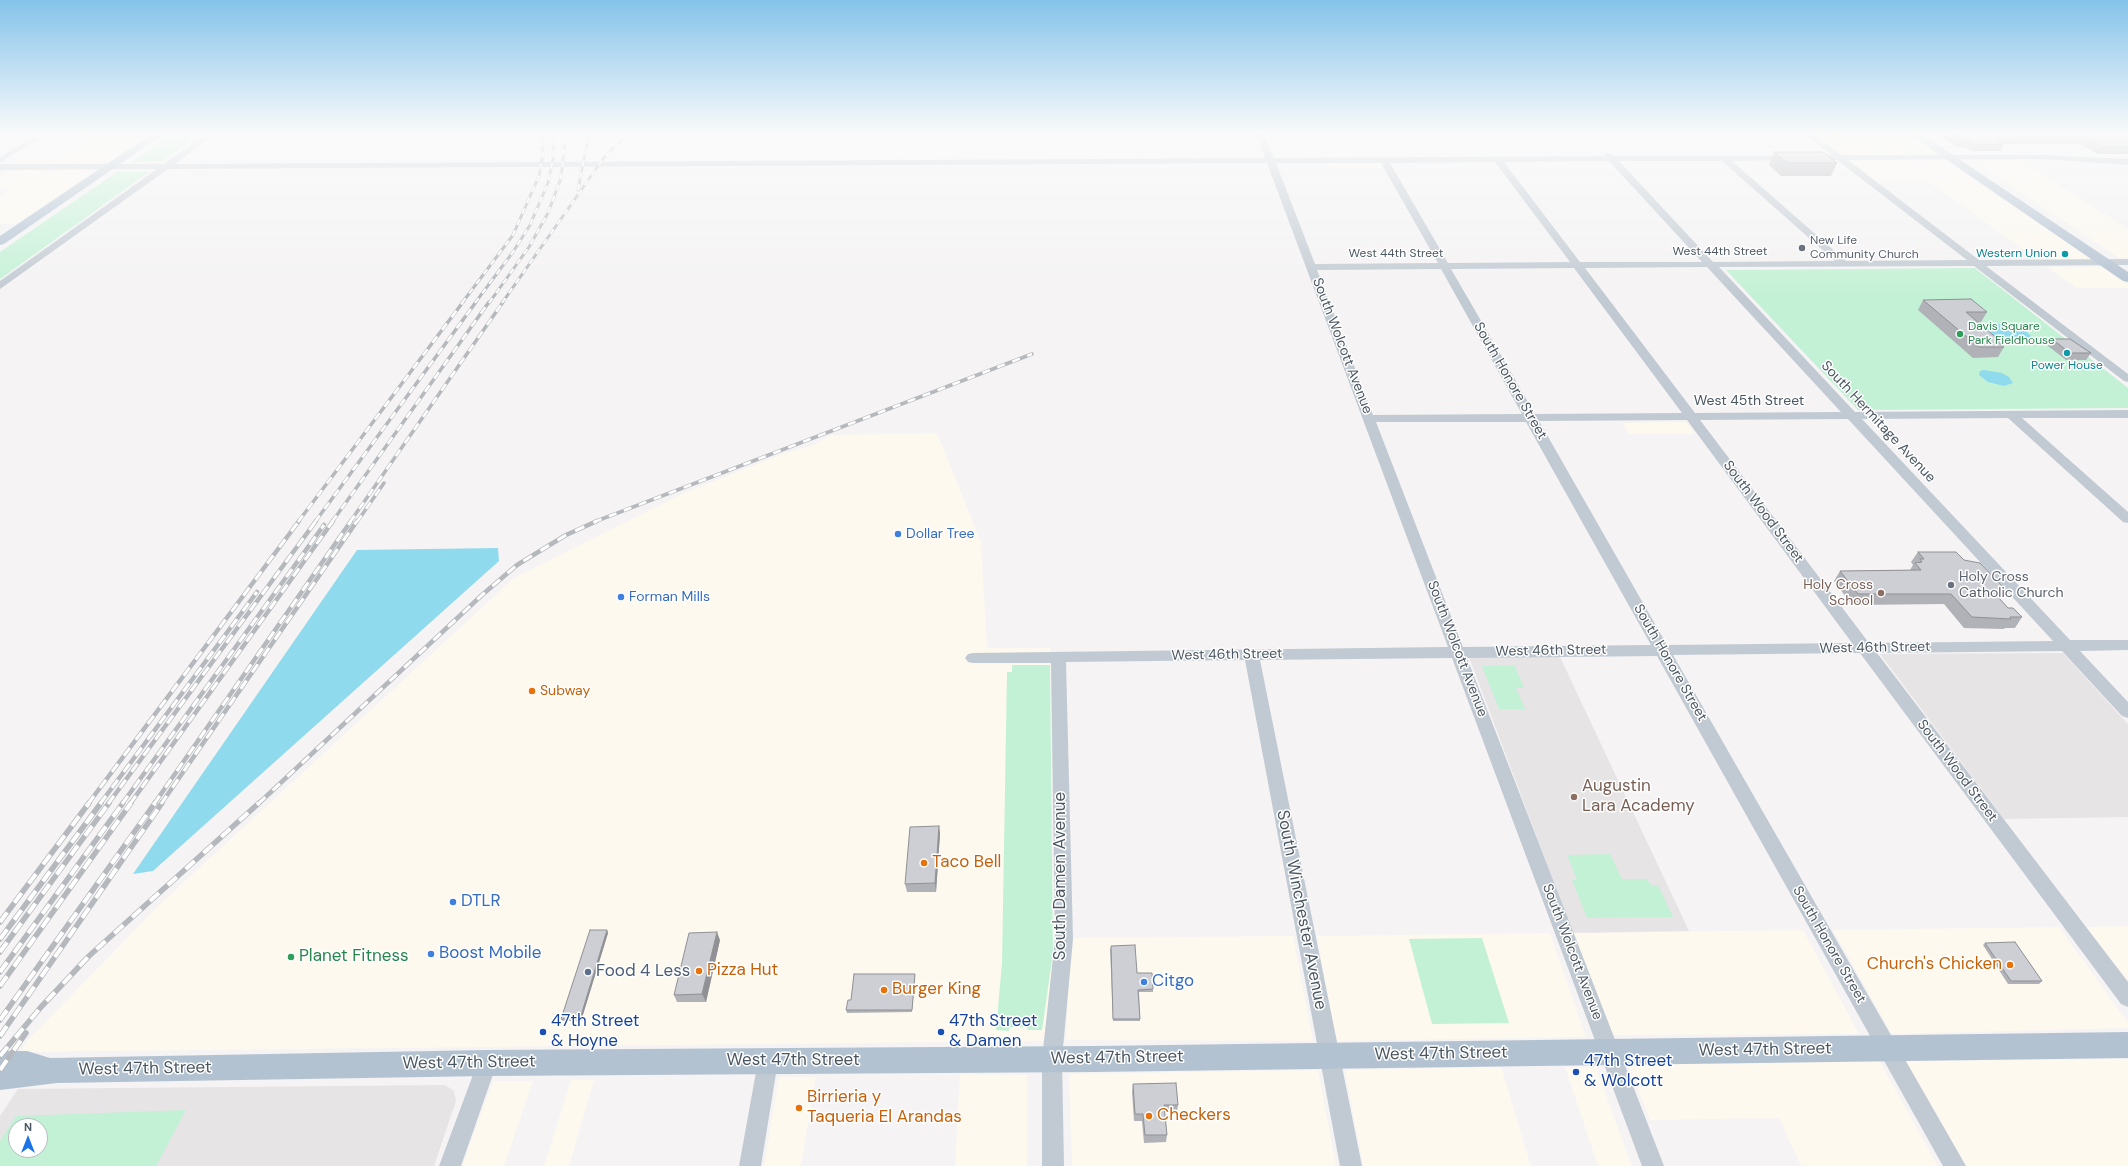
<!DOCTYPE html>
<html>
<head>
<meta charset="utf-8">
<style>
	body { margin:0 }
	#map { position:relative; width:2128px; height:1166px; overflow:hidden; background:#f5f3f3; font-family:"DM Sans",sans-serif }
	canvas { display:block }
	.north { position:absolute; left:8px; top:1118px; width:40px; height:40px; box-sizing:border-box; background:#fff; border:1px solid #b7bbc0; border-radius:50%; rotate:0deg; font-size:11px; font-weight:700; line-height:16px; text-align:center; color:#4a5661 }
	.north::after { content:''; display:block; margin:auto; width:14px; height:18px; background:#1a73e8; clip-path:polygon(50% 0,100% 100%,50% 72%,0 100%) }
</style>
</head>
<body>
<div id="map">
<canvas width="2128" height="1166"></canvas>
<div class="north">N</div>
</div>
<script>
const context = document.querySelector('canvas').getContext('2d');
context.lineJoin = 'round';
function paint(path, color) {
  context.fillStyle = color;
  context.fill(path, 'evenodd');
}
function shape(rows) {
  const path = new Path2D();
  for (const r of rows) {
    path.moveTo(r[0], r[1]);
    for (let i = 2; i < r.length; i += 2) path.lineTo(r[i], r[i + 1]);
  }
  return path;
}
function stroke(path, color, width, dash) {
  context.strokeStyle = color;
  context.lineWidth = width;
  context.lineCap = dash ? 'butt' : 'round';
  context.setLineDash(dash || []);
  context.stroke(path);
}
function drawText(font, color, halo, rows, align = 'center') {
  context.font = font + ' "DM Sans",sans-serif';
  context.lineWidth = 3;
  context.setLineDash([]);
  context.textBaseline = 'middle';
  context.strokeStyle = halo;
  context.fillStyle = color;
  for (const [text, x, y, turn = 0] of rows) {
    context.save();
    context.translate(x, y);
    context.rotate((+turn || 0) * Math.PI / 180);
    context.textAlign = isNaN(turn) ? turn : align;
    if (halo) context.strokeText(text, 0, 0);
    context.fillText(text, 0, 0);
    context.restore();
  }
}
paint(shape([
	[99,133,151,133,106,163,50,164],
	[1811,133,1906,133,1937,154,1840,155],
	[1848,161,1945,161,2093,260,2038,260,1928,181,1875,181],
	[1974,161,2021,161,2128,229,2128,258,2119,258],
	[1328,163,1379,163,1382,168,1331,168],
	[13,169,97,169,16,224,0,224,0,196,12,189,0,189,0,177],
	[2047,267,2102,267,2128,284,2128,288,2077,288],
	[1686,422,1695,434,1629,434,1622,423],
	[937,433,981,542,987,648,1050,648,1053,953,1046,1041,20,1052,27,1041,158,906,514,578,684,493,785,453,814,445,831,435],
	[2128,926,2128,981,2086,927],
	[2059,927,2128,1023,2128,1028,1892,1034,1833,930],
	[1803,930,1859,1034,1612,1035,1573,933],
	[1550,933,1586,1037,1336,1041,1317,936],
	[1293,936,1313,1041,1066,1040,1070,938],
	[1877,1057,1938,1166,1801,1166,1779,1118,1650,1120,1627,1061],
	[2128,1059,2128,1166,1966,1166,1906,1061],
	[1501,1067,1531,1166,1363,1166,1345,1070],
	[1565,1067,1596,1067,1632,1166,1598,1166],
	[1318,1070,1336,1166,1072,1166,1069,1074],
	[960,1074,1027,1075,1027,1166,955,1166],
	[779,1077,816,1077,801,1166,764,1166],
	[571,1080,594,1080,569,1166,544,1166],
	[493,1081,533,1081,504,1166,462,1166]
]), '#fdf9ef');
paint(shape([
	[2063,653,2128,724,2128,817,2004,819,1880,654],
	[1469,657,1560,657,1689,931,1573,933],
	[445,1085,454,1091,456,1101,434,1166,0,1166,0,1116,18,1089],
	[16,1126,40,1126,40,1150,16,1150]
]), '#e6e4e5');
paint(shape([
	[172,133,202,133,162,161,131,162],
	[117,172,149,172,0,279,0,252],
	[1975,268,2128,388,2128,408,1858,410,1726,270],
	[1012,665,1050,665,1053,953,1042,1030,1028,1030,1027,1027,1010,1027,1009,1031,996,1030,1002,963,1007,672,1012,672],
	[1515,666,1524,688,1516,688,1525,709,1499,709,1482,666],
	[1610,854,1622,879,1647,879,1651,885,1658,885,1673,917,1587,918,1572,880,1577,880,1567,855],
	[1482,938,1509,1023,1432,1024,1409,939],
	[186,1110,156,1166,0,1166,0,1141,16,1116],
	[16,1126,40,1126,40,1150,16,1150]
]), '#c3f1d5');
paint(shape([
	[1975,324,2017,324,2036,340,1994,340],
	[1984,370,2002,373,2009,377,2013,383,2004,386,1988,382,1979,375,1980,371],
	[498,548,499,561,153,871,133,874,357,550]
]), '#90daee');
paint(shape([
	[40,133,50,133,0,162,0,157,40,133],
	[207,133,216,133,175,164,1265,158,1256,133,1264,133,1274,158,1605,156,1605,153,1608,153,1614,156,1793,156,1793,160,1732,161,1846,261,1967,260,1837,160,1810,160,1810,156,1813,156,1831,155,1803,133,1812,133,1841,155,2042,155,2128,159,2128,165,2042,159,1848,160,1979,260,2128,259,2128,265,1986,266,2128,374,2128,382,2124,381,1974,266,1719,267,1855,412,2128,410,2128,418,2022,418,2128,512,2128,523,2123,522,2008,418,1862,419,2070,640,2128,640,2128,650,2080,651,2128,702,2128,718,2122,716,2062,651,1877,653,2128,982,2128,1007,2121,1004,1860,653,1673,655,1966,1166,1943,1166,1657,656,1467,658,1664,1166,1642,1166,1452,658,1260,660,1362,1166,1340,1166,1245,660,1066,662,1073,939,1062,1059,1064,1166,1042,1166,1042,1059,1055,939,1051,663,973,663,968,662,965,658,968,654,973,653,1448,647,1267,163,168,169,0,289,0,281,157,169,0,170,0,164,164,164,207,133],
	[1609,161,1702,262,1580,262,1504,162,1609,161],
	[1619,161,1722,161,1835,261,1713,262,1619,161],
	[1495,162,1570,262,1448,263,1390,163,1495,162],
	[1276,163,1381,163,1438,263,1315,264,1276,163],
	[1707,267,1841,412,1695,413,1585,268,1707,267],
	[1574,268,1682,413,1535,414,1451,269,1574,268],
	[1441,269,1522,414,1373,415,1317,270,1441,269],
	[1848,419,2053,641,1869,643,1700,420,1848,419],
	[1687,420,1852,643,1667,645,1539,421,1687,420],
	[1376,422,1526,422,1651,645,1463,647,1376,422],
	[768,1051,775,1054,778,1061,761,1166,739,1166,758,1061,761,1054,768,1051],
	[487,1053,494,1056,497,1063,461,1166,439,1166,480,1056,487,1053]
]), '#c1cad2');
paint(shape([
	[153,133,165,133,4,244,0,245,0,236,153,133],
	[1908,133,1920,133,2128,272,2128,282,2123,281,1908,133],
	[2128,1032,2128,1058,1094,1072,487,1076,57,1083,0,1090,0,1051,27,1051,50,1058,487,1050,1094,1046,2128,1032]
]), '#b3c2d1');
const railFar3 = shape([
	[578,190,589,133],
	[462,303,513,235,539,176,543,155,541,133],
	[475,303,513,252,530,225,548,183,553,159,554,133],
	[489,303,529,247,548,213,561,178,566,133],
	[502,303,603,159,615,146,633,133]
]);
const railFar2 = shape([
	[298,522,463,302],
	[315,522,476,302],
	[332,522,489,302],
	[350,522,503,302],
	[357,522,384,483],
	[594,522,1032,354]
]);
const railFar1 = shape([
	[88,804,299,521],
	[100,804,257,592],
	[108,804,316,521],
	[122,804,324,525],
	[130,804,333,521],
	[154,804,351,521],
	[161,804,357,521],
	[258,804,482,595,517,565,566,535,597,521]
]);
const rail = shape([
	[0,922,89,803],
	[0,939,101,803],
	[0,952,109,803],
	[0,972,123,803],
	[0,986,131,803],
	[0,1020,155,803],
	[0,1036,162,803],
	[0,1056,41,1007,89,956,259,803],
	[0,1070,26,1033]
]);
stroke(railFar3, '#b5b8bd', 3);
stroke(railFar2, '#b5b8bd', 3.5);
stroke(railFar1, '#b5b8bd', 4.5);
stroke(rail, '#b5b8bd', 5.5);
stroke(railFar3, '#fff', 2, [6]);
stroke(railFar2, '#fff', 2.5, [8]);
stroke(railFar1, '#fff', 3, [10]);
stroke(rail, '#fff', 4, [12]);
paint(shape([
	[1936,133,2128,133,2128,154,2098,154,2080,144,2004,144,2001,151,1972,151,1965,147,1957,147],
	[1774,152,1837,163,1831,176,1781,176,1769,165],
	[1923,300,1987,312,1981,322,1978,322,2000,341,1999,343,2004,347,1998,357,1973,358,1918,310],
	[2052,339,2091,353,2086,360,2066,360,2048,346],
	[1918,552,1964,560,2005,589,1999,598,2008,608,2022,617,2015,628,2005,628,2004,629,1964,628,1944,604,1852,605,1834,581,1840,571,1910,570,1913,565,1911,562],
	[939,826,940,834,936,892,907,892,905,884],
	[607,930,608,933,581,1021,563,1021,561,1019],
	[720,940,706,1002,677,1002,674,995],
	[1985,943,2042,981,2039,984,2008,984,1983,945],
	[1110,948,1137,973,1153,989,1153,992,1139,992,1140,1021,1113,1021],
	[915,974,915,977,912,1012,847,1013,846,1010,851,1000],
	[1133,1084,1178,1105,1177,1112,1165,1112,1167,1135,1166,1142,1144,1143,1142,1121,1134,1121,1132,1092]
]), '#b0b2b7');
paint(shape([
	[939,826,940,834,936,892,935,883],
	[607,930,608,933,581,1021,580,1019],
	[717,932,720,940,706,1002,702,994]
]), '#909195');
const building = shape([
	[1949,133,2128,133,2128,147,2102,147,2084,137,1994,138,2004,144,1976,145,1969,140,1960,140,1949,133],
	[1774,152,1823,152,1837,163,1787,163,1774,152],
	[1971,299,1987,312,1966,312,2000,341,1997,341,2004,347,1979,347,1923,300,1971,299],
	[2052,339,2070,339,2091,353,2070,353,2052,339],
	[1918,552,1956,552,1964,560,1980,563,2005,589,1998,597,2008,608,2013,608,2022,617,2010,617,2011,619,1972,617,1951,594,1858,594,1840,571,1921,570,1915,563,1922,562,1920,559,1924,559,1918,552],
	[939,826,935,883,905,884,910,827,939,826],
	[590,930,607,930,580,1019,561,1019,590,930],
	[717,932,702,994,674,995,689,933,717,932],
	[2015,942,2042,981,2011,981,1985,943,2015,942],
	[1135,945,1137,973,1152,973,1153,989,1138,990,1140,1019,1113,1019,1111,946,1135,945],
	[854,974,915,974,912,1010,846,1010,848,1000,851,1000,854,974],
	[1176,1083,1178,1105,1164,1105,1167,1135,1145,1135,1143,1114,1135,1114,1133,1084,1176,1083]
]);
paint(building, '#cdcfd5');
stroke(building, '#909195', 1);
const sky = context.createLinearGradient(0, 0, 0, 296);
sky.addColorStop(0, '#85c3ea');
sky.addColorStop(0.45, '#fafafa');
sky.addColorStop(1, '#fafafa00');
context.fillStyle = sky;
context.fillRect(0, 0, 2128, 296);
for (const [x, y, r, color] of [
	[1802,248,4,"#6b7280"],
	[2065,254,4,"#0f9aa8"],
	[1960,334,4,"#2e9e5b"],
	[2067,353,4,"#0f9aa8"],
	[898,534,4,"#3f7fe0"],
	[1951,585,4,"#6b7280"],
	[1881,593,4,"#8d6e63"],
	[621,597,4,"#3f7fe0"],
	[532,691,4,"#e8710a"],
	[1574,797,4,"#8d6e63"],
	[924,863,4,"#e8710a"],
	[453,902,4,"#3f7fe0"],
	[431,954,4,"#3f7fe0"],
	[291,957,4,"#2e9e5b"],
	[2010,965,4,"#e8710a"],
	[699,971,4,"#e8710a"],
	[588,972,4,"#5c6f8a"],
	[1144,982,4,"#3f7fe0"],
	[884,990,4,"#e8710a"],
	[543,1032,4,"#1a4fb4"],
	[941,1032,4,"#1a4fb4"],
	[1576,1072,4,"#1a4fb4"],
	[799,1108,4,"#e8710a"],
	[1149,1116,4,"#e8710a"]
]) {
  const dot = new Path2D();
  dot.arc(x, y, r, 0, 2 * Math.PI);
  context.fillStyle = color;
  context.fill(dot);
  stroke(dot, '#fff', 1.5);
}
drawText('12px', '#5b616d', '#fff', [
	["New Life",1810,241],
	["Community Church",1810,255]
], 'left');
drawText('12px', '#4a5661', '#fff', [
	["West 44th Street",1720,252],
	["West 44th Street",1396,254]
]);
drawText('12px', '#0d838f', '#fff', [
	["Western Union",2057,254],
	["Power House",2067,366,"center"]
], 'right');
drawText('12px', '#27864d', '#fff', [
	["Davis Square",1968,327],
	["Park Fieldhouse",1968,341]
], 'left');
drawText('14px', '#4a5661', '#fff', [
	["South Wolcott Avenue",1342,346,69],
	["South Honore Street",1510,381,60],
	["West 45th Street",1749,401],
	["South Hermitage Avenue",1878,422,47],
	["South Wood Street",1763,512,53],
	["West 46th Street",1875,648,-1],
	["South Wolcott Avenue",1457,649,69],
	["West 46th Street",1551,651,-1],
	["West 46th Street",1227,655,-1],
	["South Honore Street",1670,663,60],
	["South Wood Street",1957,771,53],
	["South Honore Street",1829,945,60],
	["South Wolcott Avenue",1572,952,69]
]);
drawText('14px', '#366cbe', '#fff', [
	["Dollar Tree",906,534],
	["Forman Mills",629,597]
], 'left');
drawText('14px', '#5b616d', '#fff', [
	["Holy Cross",1959,577],
	["Catholic Church",1959,593]
], 'left');
drawText('14px', '#785e54', '#fff', [
	["Holy Cross",1873,585],
	["School",1873,601]
], 'right');
drawText('14px', '#c56008', '#fff', [
	["Subway",540,691]
], 'left');
drawText('17px', '#785e54', '#fff', [
	["Augustin",1582,787],
	["Lara Academy",1582,807]
], 'left');
drawText('17px', '#c56008', '#fff', [
	["Taco Bell",932,863],
	["Church's Chicken",2002,965,"right"],
	["Pizza Hut",707,971],
	["Burger King",892,990],
	["Birrieria y",807,1098],
	["Taqueria El Arandas",807,1118],
	["Checkers",1157,1116]
], 'left');
drawText('17px', '#4a5661', '#fff', [
	["South Damen Avenue",1061,876,-90],
	["South Winchester Avenue",1301,910,79],
	["West 47th Street",1765,1050,-1],
	["West 47th Street",1441,1054,-1],
	["West 47th Street",1117,1058,-1],
	["West 47th Street",793,1061],
	["West 47th Street",469,1063,-1],
	["West 47th Street",145,1069,-1]
]);
drawText('17px', '#366cbe', '#fff', [
	["DTLR",461,902],
	["Boost Mobile",439,954],
	["Citgo",1152,982]
], 'left');
drawText('17px', '#27864d', '#fff', [
	["Planet Fitness",299,957]
], 'left');
drawText('17px', '#4e5e75', '#fff', [
	["Food 4 Less",596,972]
], 'left');
drawText('17px', '#164399', '#fff', [
	["47th Street",551,1022],
	["& Hoyne",551,1042],
	["47th Street",949,1022],
	["& Damen",949,1042],
	["47th Street",1584,1062],
	["& Wolcott",1584,1082]
], 'left');
</script>
</body>
</html>
